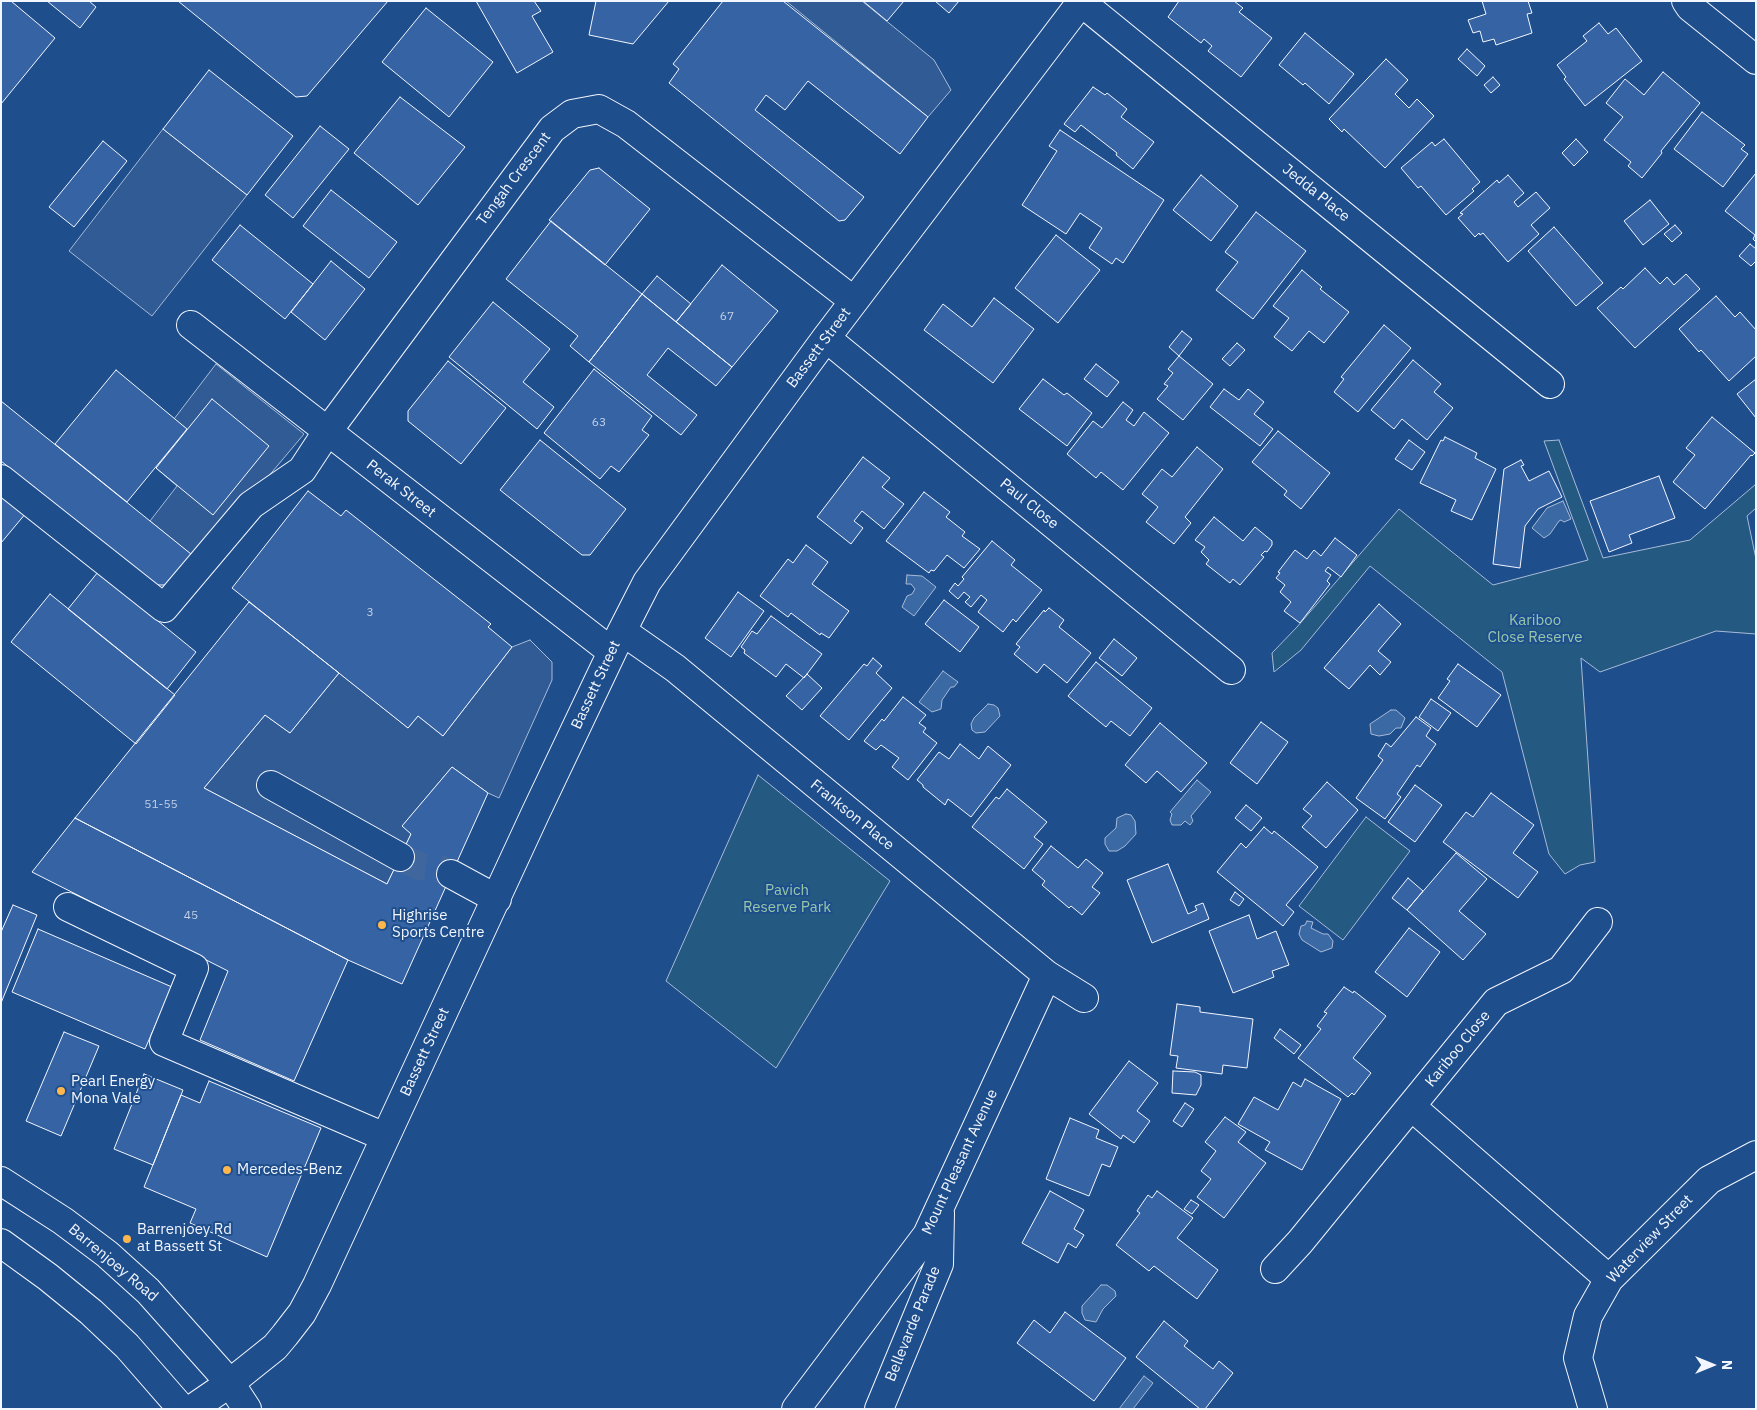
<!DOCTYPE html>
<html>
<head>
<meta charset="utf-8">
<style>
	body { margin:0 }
	#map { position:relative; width:1757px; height:1410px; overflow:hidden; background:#1f4e8c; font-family:"IBM Plex Sans",sans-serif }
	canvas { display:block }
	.frame { position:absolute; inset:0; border:2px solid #f2f6ff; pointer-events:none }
	.north { position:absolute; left:1687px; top:1340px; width:50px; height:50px; -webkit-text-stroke:4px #1f4e8c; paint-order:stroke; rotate:90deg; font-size:14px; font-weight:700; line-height:20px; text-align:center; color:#f2f6ff }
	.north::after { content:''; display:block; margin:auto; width:18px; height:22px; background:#f2f6ff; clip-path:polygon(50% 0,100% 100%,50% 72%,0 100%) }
</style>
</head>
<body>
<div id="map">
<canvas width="1757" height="1410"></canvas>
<div class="frame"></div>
<div class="north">N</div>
</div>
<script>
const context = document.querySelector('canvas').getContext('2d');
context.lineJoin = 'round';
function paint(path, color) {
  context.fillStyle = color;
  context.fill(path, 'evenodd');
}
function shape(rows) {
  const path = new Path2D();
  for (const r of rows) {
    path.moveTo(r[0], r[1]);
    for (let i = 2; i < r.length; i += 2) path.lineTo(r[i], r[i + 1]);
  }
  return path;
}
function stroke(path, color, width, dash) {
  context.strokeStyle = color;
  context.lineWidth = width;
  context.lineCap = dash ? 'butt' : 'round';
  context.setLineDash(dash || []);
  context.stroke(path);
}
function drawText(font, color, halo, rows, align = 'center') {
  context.font = font + ' "IBM Plex Sans",sans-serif';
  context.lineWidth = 4;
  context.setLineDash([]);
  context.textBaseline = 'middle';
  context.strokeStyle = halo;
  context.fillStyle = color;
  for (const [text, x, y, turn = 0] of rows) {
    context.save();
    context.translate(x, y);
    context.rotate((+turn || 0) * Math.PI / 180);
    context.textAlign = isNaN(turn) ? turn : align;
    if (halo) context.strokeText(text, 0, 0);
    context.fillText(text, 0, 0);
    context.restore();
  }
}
const green = shape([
	[1559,440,1603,558,1690,540,1756,484,1756,508,1747,516,1756,559,1756,634,1716,631,1600,672,1581,658,1595,862,1580,865,1565,874,1549,854,1502,672,1370,566,1301,650,1274,672,1272,653,1297,627,1399,509,1493,585,1588,560,1544,441,1559,440],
	[758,775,890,881,776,1068,666,981,758,775],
	[1366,817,1410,851,1343,940,1299,906,1366,817]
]);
paint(green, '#245a82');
stroke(green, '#a8bbd7', 1);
const parking = shape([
	[786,1,862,1,934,60,951,90,928,117,786,1],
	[163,129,247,195,152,316,69,251,163,129],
	[216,364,304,434,198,560,150,521,177,486,156,468,187,429,174,419,216,364],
	[530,640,552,662,552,680,499,798,488,793,452,767,404,824,411,834,387,884,204,788,265,715,290,733,339,673,408,728,418,716,443,736,512,647,530,640]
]);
paint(parking, '#305b95');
stroke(parking, '#a8bbd7', 1);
const water = shape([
	[1563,501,1571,519,1564,522,1561,520,1559,521,1550,534,1544,538,1532,528,1547,508,1563,501],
	[907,575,922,576,936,587,914,616,902,607,907,596,912,594,915,589,911,584,906,584,907,575],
	[943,671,958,682,954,687,951,687,942,700,941,709,932,712,919,702,943,671],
	[988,704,994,705,998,708,1000,716,985,732,976,733,972,730,971,724,974,718,988,704],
	[1391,710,1396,710,1405,718,1401,728,1396,728,1390,734,1379,736,1371,734,1370,724,1391,710],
	[1197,780,1211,792,1191,816,1193,821,1190,825,1185,821,1181,825,1172,825,1170,820,1172,814,1170,812,1197,780],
	[1126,814,1131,815,1135,821,1136,834,1125,846,1117,851,1109,851,1105,844,1105,838,1116,828,1117,818,1126,814],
	[1307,921,1313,922,1311,928,1323,934,1328,934,1333,941,1332,948,1321,952,1302,940,1299,934,1301,926,1305,925,1307,921],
	[1101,1285,1107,1285,1115,1291,1116,1296,1103,1309,1096,1322,1085,1320,1082,1313,1082,1306,1101,1285],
	[1144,1376,1153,1383,1133,1409,1119,1409,1144,1376]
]);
paint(water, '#3b69a3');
stroke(water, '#a8bbd7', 1);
const building = shape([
	[1,1,11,1,55,38,1,104,1,1],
	[47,1,89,1,96,7,80,28,47,1],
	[178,1,388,1,307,96,296,97,178,1],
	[476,1,534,1,541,11,532,16,553,52,517,73,476,1],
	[596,1,669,1,633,44,589,35,596,1],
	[723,1,783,1,928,117,900,154,808,81,785,110,766,95,755,110,864,197,845,220,839,221,669,83,679,69,673,64,723,1],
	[863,1,904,1,887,21,863,1],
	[935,1,959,1,949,13,935,1],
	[1179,1,1234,1,1243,8,1239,12,1272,38,1241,77,1208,51,1212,46,1204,39,1201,43,1168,17,1179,1],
	[1482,1,1528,1,1532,13,1527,14,1532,33,1496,45,1494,39,1483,42,1480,31,1473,33,1468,20,1486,14,1482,1],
	[426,8,493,62,449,117,382,62,426,8],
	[1599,23,1608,34,1616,28,1642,61,1585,106,1564,79,1566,77,1557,65,1587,41,1583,36,1599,23],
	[1305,33,1354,74,1329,104,1305,83,1303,85,1279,65,1305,33],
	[1467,49,1485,66,1477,76,1458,59,1467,49],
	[1386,59,1408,80,1395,94,1409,108,1417,99,1434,116,1385,168,1344,129,1342,132,1329,119,1386,59],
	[209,70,293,136,247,195,163,129,209,70],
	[1663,72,1700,103,1661,151,1662,153,1642,178,1628,166,1631,162,1604,140,1623,117,1606,103,1625,79,1644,95,1663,72],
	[1493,77,1500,85,1491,93,1484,85,1493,77],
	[1093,87,1105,95,1107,93,1127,109,1121,117,1154,142,1133,169,1116,155,1117,153,1081,125,1075,132,1064,124,1093,87],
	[400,97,465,147,418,205,354,153,400,97],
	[1702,112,1745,145,1741,149,1748,154,1723,187,1674,149,1702,112],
	[320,126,349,149,293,218,265,195,320,126],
	[1060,130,1164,200,1123,263,1116,258,1112,264,1089,248,1102,228,1080,213,1066,234,1022,205,1057,151,1049,146,1060,130],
	[1444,139,1480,182,1472,189,1474,191,1446,215,1421,186,1418,188,1401,168,1432,142,1435,146,1444,139],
	[1576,139,1588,152,1574,166,1562,153,1576,139],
	[103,141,127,161,74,227,49,207,103,141],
	[599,168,650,209,605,265,549,220,590,170,599,168],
	[1756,173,1756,242,1753,239,1755,235,1725,211,1756,173],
	[1201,175,1238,206,1211,241,1173,210,1201,175],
	[1508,175,1524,193,1514,202,1518,207,1536,192,1550,208,1531,225,1539,234,1508,262,1483,233,1480,235,1479,233,1475,237,1458,218,1463,214,1460,213,1497,180,1499,183,1508,175],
	[331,190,397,242,369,278,303,226,331,190],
	[1650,200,1669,224,1643,245,1624,221,1650,200],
	[1256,212,1306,251,1253,319,1216,290,1238,262,1225,252,1256,212],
	[551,221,642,294,589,362,570,346,578,336,506,279,551,221],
	[240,225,313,284,285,319,212,260,240,225],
	[1675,225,1682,233,1672,242,1664,234,1675,225],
	[1554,227,1603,283,1576,306,1528,251,1554,227],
	[1056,235,1100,270,1058,323,1015,288,1056,235],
	[1750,244,1756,249,1756,261,1751,266,1739,256,1750,244],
	[331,261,365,289,325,340,291,312,331,261],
	[722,265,778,311,732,367,676,322,722,265],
	[1645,268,1660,284,1667,277,1674,285,1686,274,1700,289,1635,348,1597,308,1621,287,1623,289,1645,268],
	[1302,270,1322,287,1320,289,1349,312,1324,343,1309,331,1292,351,1274,337,1289,318,1273,306,1302,270],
	[657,276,691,304,676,322,642,294,657,276],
	[642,294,732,367,716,386,668,348,647,375,697,415,681,435,589,362,642,294],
	[1716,296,1735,317,1740,312,1756,330,1756,356,1729,381,1701,350,1699,352,1679,329,1716,296],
	[994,298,1034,329,993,383,924,330,943,304,972,327,994,298],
	[493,302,550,349,523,382,554,407,537,429,449,357,493,302],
	[1384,325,1411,348,1358,412,1334,392,1344,379,1341,377,1384,325],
	[1182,331,1192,339,1179,356,1169,347,1182,331],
	[1237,343,1245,350,1230,366,1222,359,1237,343],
	[1179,356,1213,384,1183,420,1157,399,1168,386,1164,384,1173,373,1168,369,1179,356],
	[1413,360,1441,384,1434,392,1453,408,1427,440,1402,419,1394,429,1371,410,1413,360],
	[448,361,506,408,461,464,408,421,408,411,448,361],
	[1096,364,1119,382,1107,397,1084,379,1096,364],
	[594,369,652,416,642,430,649,435,619,472,611,466,600,479,544,433,594,369],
	[116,370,187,429,127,502,55,444,116,370],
	[1043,379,1064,395,1067,393,1092,413,1067,446,1019,409,1043,379],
	[1756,379,1756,418,1737,394,1756,379],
	[1224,389,1239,400,1248,389,1264,402,1254,414,1273,429,1260,446,1210,407,1224,389],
	[212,399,269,446,213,515,156,468,212,399],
	[1,401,191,554,166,585,155,585,1,461,1,401],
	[1123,402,1133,410,1126,420,1134,426,1144,412,1169,433,1123,490,1101,472,1096,478,1067,454,1093,421,1102,428,1123,402],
	[1712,417,1755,453,1752,456,1751,455,1705,509,1673,482,1695,455,1686,448,1712,417],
	[1278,431,1330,473,1301,509,1284,495,1287,491,1252,462,1278,431],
	[1445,437,1477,453,1475,458,1496,469,1472,520,1451,511,1456,500,1420,483,1441,440,1443,441,1445,437],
	[540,440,626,509,590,555,582,555,500,490,540,440],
	[1409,440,1425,452,1412,470,1395,459,1409,440],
	[1197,447,1223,469,1185,517,1191,523,1174,544,1146,522,1158,507,1142,494,1162,469,1172,477,1197,447],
	[863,457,890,478,882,487,904,504,884,529,862,511,854,521,863,528,851,544,817,517,863,457],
	[1521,460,1524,465,1521,466,1529,481,1549,471,1562,497,1538,509,1525,526,1520,568,1493,564,1504,469,1521,460],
	[1659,476,1675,518,1629,535,1632,543,1609,552,1590,501,1659,476],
	[308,491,341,516,346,510,491,624,488,627,512,647,443,736,418,716,408,728,232,588,308,491],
	[924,492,950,512,946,517,965,532,962,536,980,549,964,568,947,555,934,571,931,570,929,573,886,541,924,492],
	[1,493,26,513,1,543,1,493],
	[1214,517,1243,541,1255,527,1272,541,1272,545,1267,552,1265,551,1261,555,1264,557,1240,585,1233,579,1230,583,1206,564,1209,560,1201,552,1205,547,1195,540,1214,517],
	[1335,538,1357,555,1341,577,1328,567,1325,571,1331,575,1327,581,1330,584,1300,623,1284,611,1291,602,1280,592,1285,585,1276,578,1280,573,1278,572,1295,550,1307,559,1314,550,1321,556,1335,538],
	[992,541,1015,560,1011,565,1042,590,1016,622,1013,619,1003,632,978,612,987,600,981,595,971,607,965,602,970,597,964,592,958,599,949,591,955,583,958,586,964,579,962,577,992,541],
	[806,545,828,562,812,584,849,611,829,638,821,633,820,635,791,613,788,617,760,596,788,559,793,563,806,545],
	[98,572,196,652,167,689,68,609,98,572],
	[738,592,764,611,731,657,705,638,738,592],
	[50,594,175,695,136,744,11,642,50,594],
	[944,600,979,627,960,652,925,624,944,600],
	[249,602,339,673,290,733,265,715,204,788,387,884,411,834,402,826,452,767,488,793,402,984,348,960,75,818,249,602],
	[1379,604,1401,624,1378,651,1391,662,1380,675,1370,665,1349,689,1324,668,1379,604],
	[1049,608,1064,620,1059,627,1091,653,1067,683,1044,664,1037,673,1014,654,1020,647,1016,644,1044,610,1045,612,1049,608],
	[771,616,822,654,804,678,786,664,776,677,744,653,745,650,741,647,752,631,757,634,771,616],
	[1114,639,1137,658,1122,676,1099,658,1114,639],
	[873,658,882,666,876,673,892,688,849,740,820,716,864,664,867,666,873,658],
	[1096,662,1152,708,1130,736,1111,721,1106,727,1068,696,1096,662],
	[1458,664,1501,695,1477,727,1438,698,1450,681,1447,679,1458,664],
	[807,674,822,688,802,710,786,696,807,674],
	[903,697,926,715,919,723,926,728,923,732,937,743,908,780,892,767,899,758,881,745,876,750,864,741,882,719,884,721,903,697],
	[1431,699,1451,713,1438,731,1419,717,1431,699],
	[1416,717,1431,728,1426,736,1436,744,1420,767,1417,765,1397,794,1401,797,1385,819,1356,798,1383,760,1378,756,1386,743,1391,747,1416,717],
	[1261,722,1288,742,1257,784,1230,763,1261,722],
	[1160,723,1207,763,1181,792,1157,771,1146,783,1125,765,1160,723],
	[960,744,979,759,988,746,1011,765,971,817,948,799,945,805,923,787,923,785,917,780,939,752,949,759,960,744],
	[1327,782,1358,810,1326,848,1302,827,1312,816,1303,809,1327,782],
	[1415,785,1442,805,1415,842,1388,822,1415,785],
	[1007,789,1047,822,1034,837,1043,844,1024,869,972,827,996,797,999,799,1007,789],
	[1491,793,1534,825,1513,853,1538,872,1518,898,1443,842,1466,812,1473,817,1491,793],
	[1246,805,1262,818,1251,831,1235,818,1246,805],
	[75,818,348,960,294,1081,200,1040,228,971,32,872,75,818],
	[1264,827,1272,834,1274,831,1318,867,1286,905,1294,912,1283,926,1217,872,1241,843,1246,848,1264,827],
	[1051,846,1078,868,1086,859,1103,873,1092,887,1100,893,1082,915,1071,906,1069,908,1042,885,1045,881,1032,870,1051,846],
	[1456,853,1487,879,1459,911,1486,934,1463,960,1407,910,1456,853],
	[1168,864,1188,914,1197,910,1195,906,1203,903,1209,919,1152,943,1127,880,1168,864],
	[1408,878,1423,891,1407,910,1392,898,1408,878],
	[1235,892,1244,899,1239,906,1230,900,1235,892],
	[13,905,37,915,1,1003,1,932,13,905],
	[1249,915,1257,939,1276,931,1289,965,1272,971,1274,977,1233,993,1209,931,1249,915],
	[1409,928,1440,952,1407,997,1375,972,1409,928],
	[38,929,172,987,145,1049,12,992,38,929],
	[1344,987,1353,993,1354,991,1386,1016,1353,1058,1371,1073,1354,1095,1352,1093,1348,1097,1298,1058,1321,1029,1317,1026,1327,1013,1324,1012,1344,987],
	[1177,1004,1200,1007,1200,1012,1253,1019,1247,1068,1223,1065,1222,1074,1176,1068,1178,1056,1170,1055,1177,1004],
	[1280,1029,1301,1045,1294,1054,1274,1038,1280,1029],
	[64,1032,99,1046,61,1136,26,1121,64,1032],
	[1129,1061,1158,1083,1137,1111,1150,1121,1134,1143,1123,1135,1121,1139,1089,1114,1129,1061],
	[1173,1071,1195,1072,1201,1075,1201,1085,1196,1095,1172,1093,1173,1071],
	[144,1074,183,1090,153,1165,114,1149,144,1074],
	[1305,1079,1341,1099,1302,1170,1265,1150,1270,1142,1238,1124,1254,1097,1278,1110,1293,1082,1301,1087,1305,1079],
	[209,1081,321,1128,267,1257,190,1223,196,1209,144,1187,181,1095,200,1103,209,1081],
	[1185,1103,1194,1109,1182,1127,1173,1121,1185,1103],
	[1225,1117,1246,1132,1238,1142,1266,1163,1224,1218,1197,1197,1211,1179,1201,1171,1216,1151,1205,1142,1225,1117],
	[1070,1118,1099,1130,1096,1138,1118,1147,1110,1167,1102,1164,1089,1196,1046,1179,1070,1118],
	[1050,1191,1084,1210,1074,1229,1084,1235,1076,1248,1068,1243,1058,1263,1022,1243,1050,1191],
	[1157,1191,1193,1218,1177,1238,1218,1270,1197,1299,1154,1266,1149,1271,1116,1245,1140,1213,1137,1211,1148,1195,1152,1198,1157,1191],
	[1191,1200,1199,1205,1192,1214,1184,1209,1191,1200],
	[1065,1312,1126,1358,1094,1401,1017,1343,1034,1320,1050,1333,1065,1312],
	[1164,1321,1188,1341,1184,1346,1213,1369,1219,1361,1233,1373,1205,1409,1200,1409,1136,1357,1164,1321]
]);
paint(building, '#3563a3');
stroke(building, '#f2f6ff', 1);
stroke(shape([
	[400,857,419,866,441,869,451,874]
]), '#3f679d', 28, [28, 14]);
const minor = shape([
	[1686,1,1690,7,1756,60],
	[1081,2,1550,384],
	[191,325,612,652],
	[826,338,1231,670],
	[1,479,164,608,251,505,302,470,327,432,552,129,572,114,599,109,626,124,854,301],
	[622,631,675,668,1047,975,1084,998],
	[271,785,400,857],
	[451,874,497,899],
	[68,907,194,968,164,1042,385,1137],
	[1412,1107,1609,1279],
	[1275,1269,1300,1242,1496,1002,1561,970,1598,922],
	[230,1383,275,1347,285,1335,302,1313,317,1285,536,812,622,631,647,582,826,338,1082,1],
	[796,1409,927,1235,1047,975],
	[879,1409,939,1264,940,1213],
	[1593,1409,1578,1358,1588,1316,1609,1279,1709,1180,1756,1155]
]);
const major = shape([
	[1,1181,63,1221,107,1254,148,1291,230,1383,247,1409],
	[1,1243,48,1277,91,1312,127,1346,182,1409],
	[192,1409,230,1383]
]);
stroke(minor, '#f2f6ff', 30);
stroke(major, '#f2f6ff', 30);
stroke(minor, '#1f4e8c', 28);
stroke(major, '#1f4e8c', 28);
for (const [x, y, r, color] of [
	[382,925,5,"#ffb74d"],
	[61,1091,5,"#ffb74d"],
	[227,1170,5,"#ffb74d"],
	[127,1239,5,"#ffb74d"]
]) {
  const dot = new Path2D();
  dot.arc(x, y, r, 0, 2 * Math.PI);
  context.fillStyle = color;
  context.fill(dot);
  stroke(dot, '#1f4e8c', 2);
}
drawText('12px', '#c3d1e8', null, [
	["67",727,317],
	["63",599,423],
	["3",370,613],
	["51-55",161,805],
	["45",191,916]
]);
drawText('15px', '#f2f6ff', '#1f4e8c', [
	["Tengah Crescent",514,179,-53],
	["Jedda Place",1316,193,39],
	["Bassett Street",819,348,-53],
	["Perak Street",401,489,38],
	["Paul Close",1029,504,39],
	["Bassett Street",596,685,-65],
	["Frankson Place",852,815,39],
	["Kariboo Close",1458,1049,-51],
	["Bassett Street",425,1052,-65],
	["Mount Pleasant Avenue",960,1162,-65],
	["Waterview Street",1650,1239,-46],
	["Barrenjoey Road",113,1263,40],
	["Bellevarde Parade",913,1324,-68]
]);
drawText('15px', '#97c8a6', '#1f4e8c', [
	["Kariboo",1535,621],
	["Close Reserve",1535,638],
	["Pavich",787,891],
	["Reserve Park",787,908]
]);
drawText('15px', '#f2f6ff', '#1f4e8c', [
	["Highrise",392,916],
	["Sports Centre",392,933],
	["Pearl Energy",71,1082],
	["Mona Vale",71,1099],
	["Mercedes-Benz",237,1170],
	["Barrenjoey Rd",137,1230],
	["at Bassett St",137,1247]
], 'left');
</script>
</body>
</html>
